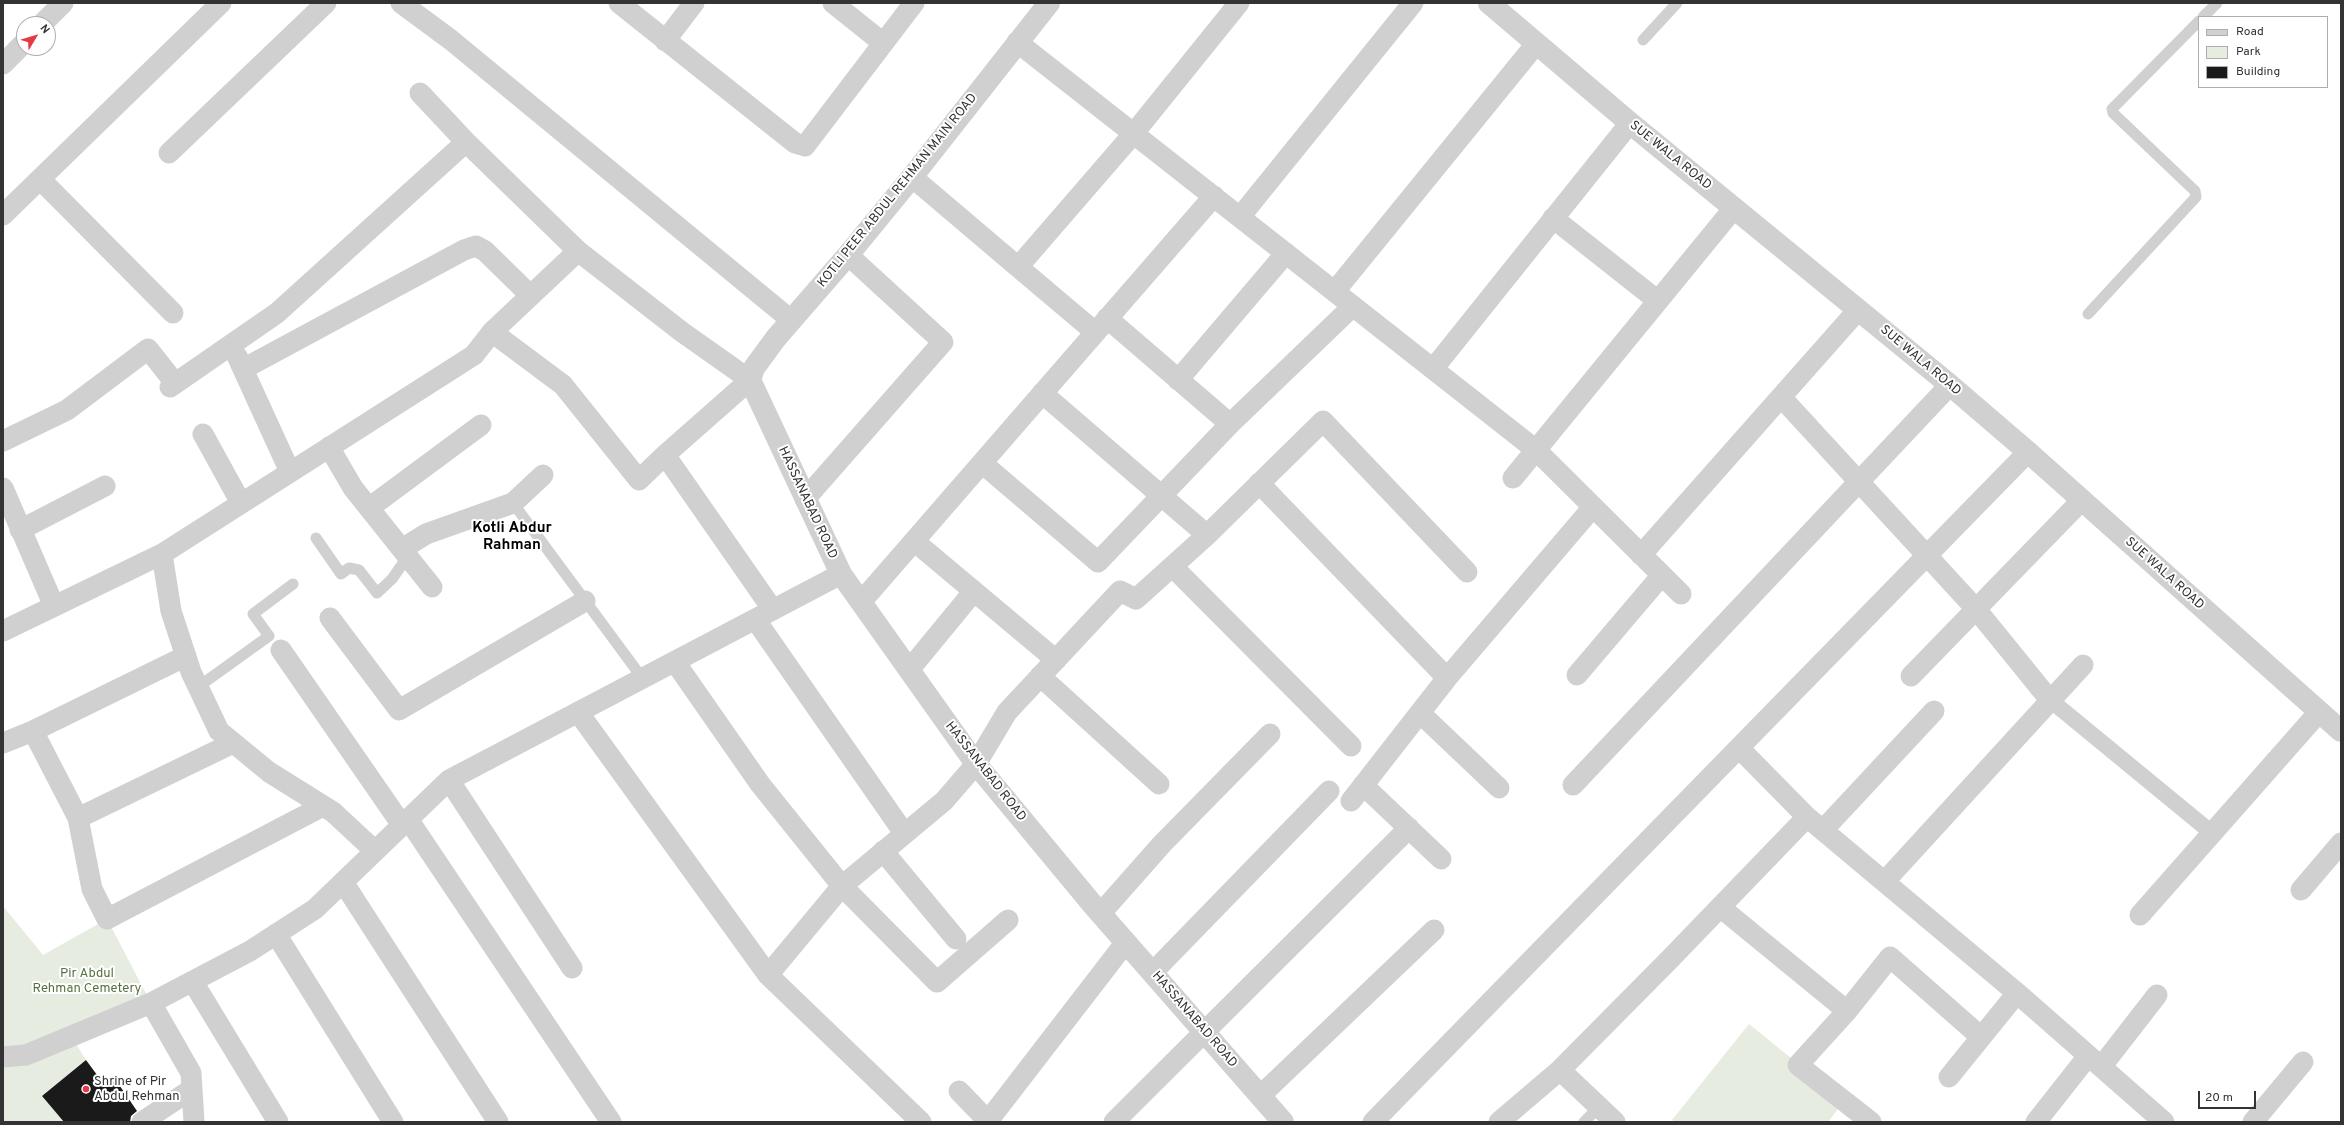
<!DOCTYPE html>
<html>
<head>
<meta charset="utf-8">
<style>
	body { margin:0 }
	#map { position:relative; width:2344px; height:1125px; overflow:hidden; background:#fff; font-family:Overpass,sans-serif }
	canvas { display:block }
	.frame { position:absolute; inset:0; border:4px solid #333; pointer-events:none }
	.legend { position:absolute; left:2198px; top:16px; width:130px; height:72px; box-sizing:border-box; background:#fff; border:1px solid #adadad; margin:0; padding:5px 7px; list-style:none; font-size:12px; color:#333 }
	.legend li { display:flex; align-items:center; gap:8px; height:20px }
	.legend b { width:20px; border:1px solid #adadad }
	.north { position:absolute; left:16px; top:16px; width:40px; height:40px; box-sizing:border-box; background:#fff; border:1px solid #adadad; border-radius:50%; rotate:52deg; font-size:11px; font-weight:700; line-height:16px; text-align:center; color:#333 }
	.north::after { content:''; display:block; margin:auto; width:14px; height:18px; background:#e63946; clip-path:polygon(50% 0,100% 100%,50% 72%,0 100%) }
	.scale { position:absolute; left:2198px; top:1091px; width:58px; height:18px; box-sizing:border-box; border:2px solid #333; border-top:0; padding-left:5px; font-size:12px; line-height:14px; white-space:nowrap; color:#333; -webkit-text-stroke:3px #fff; paint-order:stroke }
</style>
</head>
<body>
<div id="map">
<canvas width="2344" height="1125"></canvas>
<div class="frame"></div>
<ul class="legend">
<li><b style="height:5px;background:#d0d0d0"></b>Road</li>
<li><b style="height:11px;background:#e6ecdf"></b>Park</li>
<li><b style="height:11px;background:#1a1a1a"></b>Building</li>
</ul>
<div class="north">N</div>
<div class="scale">20 m</div>
</div>
<script>
const context = document.querySelector('canvas').getContext('2d');
context.lineJoin = 'round';
function paint(path, color) {
  context.fillStyle = color;
  context.fill(path, 'evenodd');
}
function shape(rows) {
  const path = new Path2D();
  for (const r of rows) {
    path.moveTo(r[0], r[1]);
    for (let i = 2; i < r.length; i += 2) path.lineTo(r[i], r[i + 1]);
  }
  return path;
}
function stroke(path, color, width, dash) {
  context.strokeStyle = color;
  context.lineWidth = width;
  context.lineCap = dash ? 'butt' : 'round';
  context.setLineDash(dash || []);
  context.stroke(path);
}
function drawText(font, color, halo, rows, align = 'center') {
  context.font = font + ' Overpass,sans-serif';
  context.lineWidth = 4;
  context.setLineDash([]);
  context.textBaseline = 'middle';
  context.strokeStyle = halo;
  context.fillStyle = color;
  for (const [text, x, y, turn = 0] of rows) {
    context.save();
    context.translate(x, y);
    context.rotate((+turn || 0) * Math.PI / 180);
    context.textAlign = isNaN(turn) ? turn : align;
    if (halo) context.strokeText(text, 0, 0);
    context.fillText(text, 0, 0);
    context.restore();
  }
}
paint(shape([
	[3,906,43,955,107,919,151,1003,71,1036,86,1060,42,1096,64,1122,3,1122],
	[1749,1024,1844,1101,1828,1122,1675,1122,1672,1120]
]), '#e6ecdf');
paint(shape([
	[86,1060,103,1083,113,1076,137,1111,131,1116,130,1122,64,1122,42,1096]
]), '#1a1a1a');
stroke(shape([
	[2203,17,2217,3],
	[1643,40,1677,3],
	[2088,314,2196,197,2195,191,2113,113,2112,109,2199,21],
	[513,503,643,679],
	[316,538,341,574,349,568,359,570,377,593,392,579,408,556],
	[198,687,269,636,253,614,293,584],
	[1584,1122,1599,1107]
]), '#d0d0d0', 11);
stroke(shape([
	[2049,699,2212,833]
]), '#d0d0d0', 16);
stroke(shape([
	[401,3,451,40,791,320],
	[619,3,795,143,805,146,914,3],
	[833,3,883,43],
	[42,24,63,3],
	[665,41,694,3],
	[1017,42,1536,450,1681,594],
	[3,64,24,43],
	[420,93,466,142,578,251,682,332,750,380,665,455,773,610],
	[169,153,326,3],
	[912,177,1018,267,1134,133,1239,3],
	[40,179,173,313],
	[3,215,221,3],
	[1240,217,1413,3],
	[1553,218,1658,301],
	[1018,267,1095,332],
	[1335,291,1536,44],
	[1107,318,1230,424,1353,306],
	[492,332,563,385,639,480,665,455],
	[237,356,290,472],
	[243,369,464,250,476,246,485,251,530,295],
	[1433,369,1630,123],
	[1178,380,1286,253],
	[170,387,277,313,466,142],
	[1781,397,1976,609,2049,699],
	[203,434,241,503],
	[3,441,67,410,148,349,175,383],
	[329,447,353,488,432,587],
	[982,463,1098,562,1230,424],
	[1513,478,1734,208],
	[1259,483,1447,678],
	[3,488,54,606],
	[805,499,943,342,848,255],
	[369,508,481,425],
	[20,530,105,486],
	[1207,535,1323,421,1467,572],
	[914,541,1056,660],
	[402,549,426,534,513,503,543,475],
	[162,554,171,611,191,672,219,731,269,772,333,812,375,851],
	[1641,555,1858,310],
	[1173,567,1351,746],
	[861,602,1214,196],
	[330,618,399,710,585,601],
	[755,619,904,833],
	[3,631,162,554,474,355,492,332,578,251],
	[281,650,402,825],
	[675,662,760,784,842,886,937,982,1008,920],
	[909,670,974,591],
	[1577,675,1662,575],
	[1040,676,1159,784],
	[1911,676,2082,500],
	[578,712,768,975,921,1122],
	[1420,713,1499,788],
	[33,731,78,818,92,889,107,919,323,806],
	[3,743,33,731,186,656],
	[1739,748,1807,817],
	[449,780,572,968],
	[1363,785,1441,859],
	[1573,785,1950,385],
	[1351,801,1447,678,1593,507],
	[78,818,233,743],
	[408,819,611,1122],
	[1823,830,1934,711],
	[883,851,956,939],
	[1885,881,2083,665],
	[343,882,498,1122],
	[2301,890,2341,843],
	[1720,907,1847,1011,1798,1065,1871,1122],
	[1101,913,1162,844,1270,734],
	[2140,915,2319,712],
	[276,934,393,1122],
	[1153,972,1329,791],
	[768,975,842,886,944,801,976,764,1007,712,1120,591,1136,599,1207,535,1042,393],
	[193,982,278,1122],
	[151,1003,191,1073,194,1122],
	[1847,1011,1890,957,1981,1037],
	[3,1057,26,1055,151,1003,250,951,315,909,449,780,841,574],
	[2101,1067,2157,995],
	[1560,1070,1615,1122],
	[1949,1077,2017,993],
	[959,1091,988,1121,1126,942],
	[1260,1096,1434,930],
	[142,1122,192,1089],
	[1114,1122,1409,828],
	[1373,1122,2028,452],
	[1499,1122,1560,1070,1670,959,1807,817,2017,993,2164,1122],
	[2036,1122,2088,1056],
	[2253,1122,2303,1062]
]), '#d0d0d0', 21);
stroke(shape([
	[1049,3,912,177,848,255,776,338,754,368,750,380,841,574,976,764,1093,905,1283,1122],
	[1489,3,1630,123,1950,385,2028,452,2341,731]
]), '#d0d0d0', 22);
for (const [x, y, r, color] of [
	[86,1089,4,"#e63946"]
]) {
  const dot = new Path2D();
  dot.arc(x, y, r, 0, 2 * Math.PI);
  context.fillStyle = color;
  context.fill(dot);
  stroke(dot, '#fff', 1.5);
}
drawText('13px', '#333', '#fff', [
	["SUE WALA ROAD",1670,156,39],
	["KOTLI PEER ABDUL REHMAN MAIN ROAD",898,191,-51],
	["SUE WALA ROAD",1920,361,40],
	["HASSANABAD ROAD",807,503,65],
	["SUE WALA ROAD",2164,574,42],
	["HASSANABAD ROAD",985,772,52],
	["HASSANABAD ROAD",1194,1020,49]
]);
drawText('13px', '#56703f', '#fff', [
	["Pir Abdul",87,974],
	["Rehman Cemetery",87,989]
]);
drawText('13px', '#333', '#fff', [
	["Shrine of Pir",94,1082],
	["Abdul Rehman",94,1097]
], 'left');
drawText('bold 15px', '#000', '#fff', [
	["Kotli Abdur",512,529],
	["Rahman",512,546]
]);
</script>
</body>
</html>
